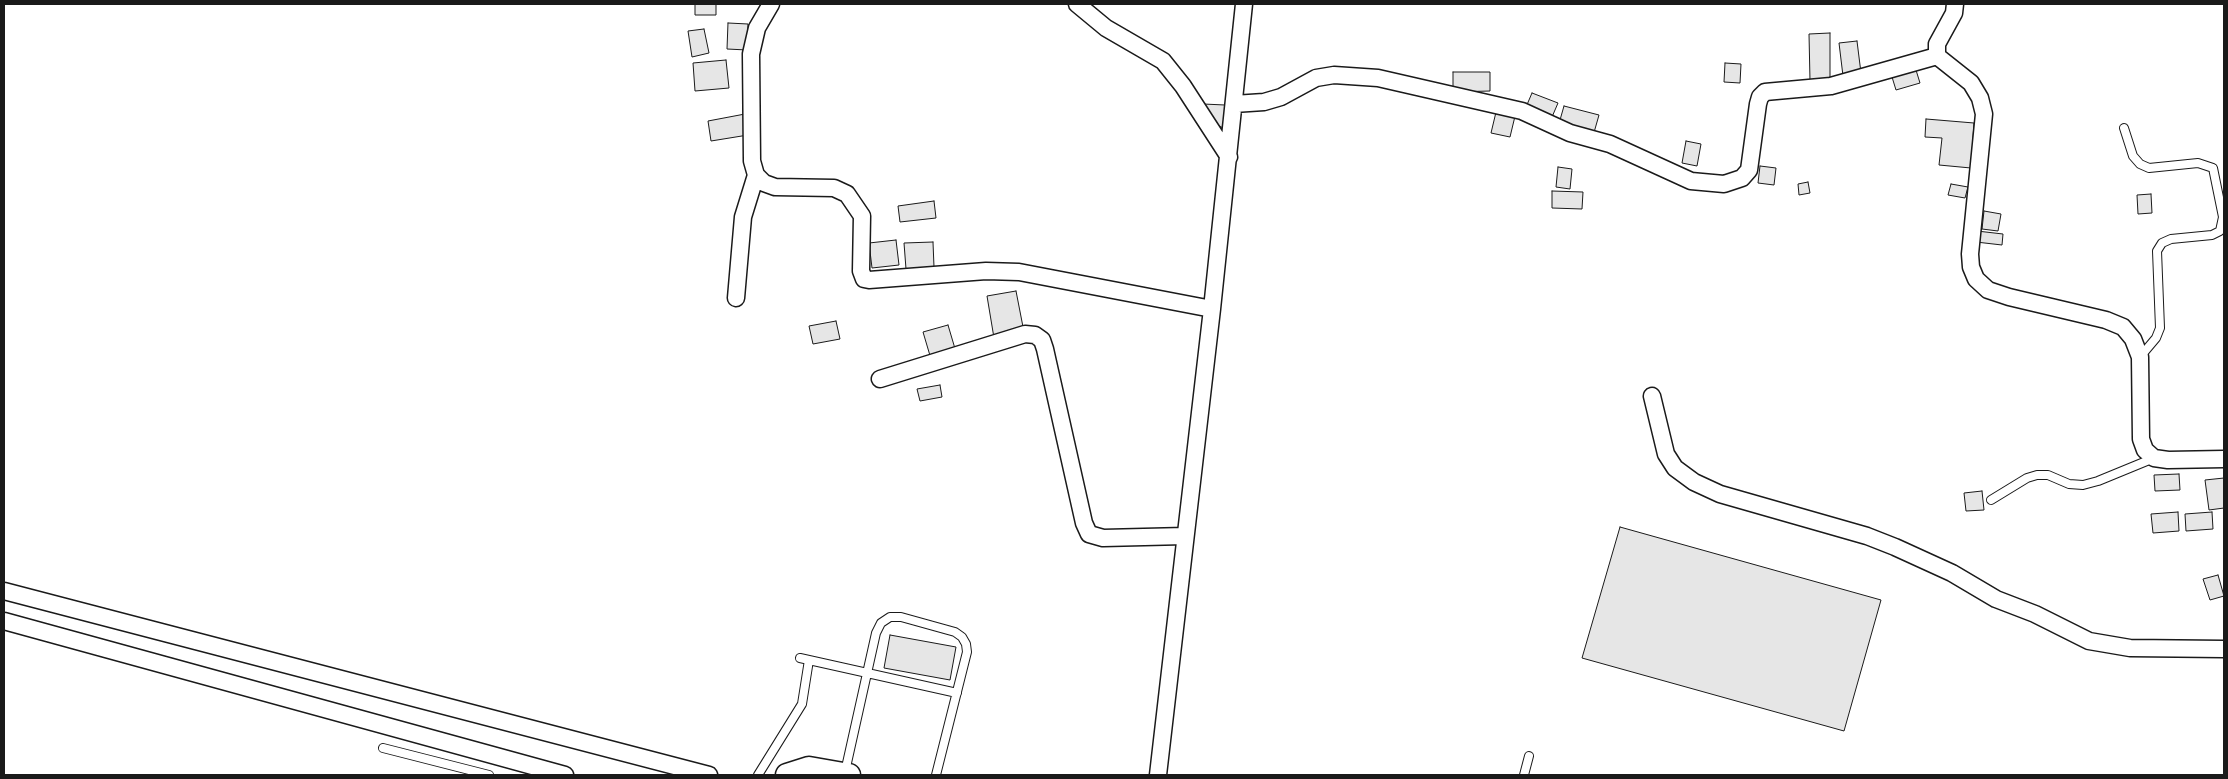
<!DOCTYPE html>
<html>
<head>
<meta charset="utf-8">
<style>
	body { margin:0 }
	#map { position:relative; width:2228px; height:779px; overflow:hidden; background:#fff; font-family:Karla,sans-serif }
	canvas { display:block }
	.frame { position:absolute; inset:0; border:5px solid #1a1a1a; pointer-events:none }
</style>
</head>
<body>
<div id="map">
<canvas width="2228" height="779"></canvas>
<div class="frame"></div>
</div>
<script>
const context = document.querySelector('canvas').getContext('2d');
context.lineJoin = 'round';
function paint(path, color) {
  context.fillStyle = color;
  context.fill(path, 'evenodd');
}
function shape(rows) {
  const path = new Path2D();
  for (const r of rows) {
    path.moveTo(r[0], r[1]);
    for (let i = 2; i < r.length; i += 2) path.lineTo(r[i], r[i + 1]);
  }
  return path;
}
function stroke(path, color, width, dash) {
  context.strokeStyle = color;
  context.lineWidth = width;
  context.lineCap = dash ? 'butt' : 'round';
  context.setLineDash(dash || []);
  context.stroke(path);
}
const building = shape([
	[695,4,716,4,716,15,695,15,695,4],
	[728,23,748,24,747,50,727,49,728,23],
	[704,29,709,53,692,57,688,31,704,29],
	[1830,33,1830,80,1810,81,1809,34,1830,33],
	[1857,41,1861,73,1843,76,1839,43,1857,41],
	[726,60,729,88,695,91,693,63,726,60],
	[1725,63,1741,64,1740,83,1724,82,1725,63],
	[1916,70,1920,83,1896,90,1892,77,1916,70],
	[1453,72,1490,72,1490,91,1453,92,1453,72],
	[1532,93,1558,103,1552,117,1526,107,1532,93],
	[1203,104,1225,105,1224,128,1210,123,1203,104],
	[1564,106,1599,115,1593,136,1558,127,1564,106],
	[1497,108,1516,112,1510,137,1491,133,1497,108],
	[745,114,748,135,711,141,708,121,745,114],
	[1926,119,1974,123,1971,168,1939,165,1942,138,1925,137,1926,119],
	[1686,141,1701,144,1697,166,1682,163,1686,141],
	[1760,166,1776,168,1774,185,1758,183,1760,166],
	[1558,167,1572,169,1570,189,1556,187,1558,167],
	[1808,182,1810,193,1799,195,1798,184,1808,182],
	[1951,184,1968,187,1965,198,1948,195,1951,184],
	[1552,191,1583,192,1582,209,1552,208,1552,191],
	[2151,194,2152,213,2138,214,2137,195,2151,194],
	[934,201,936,218,900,222,898,206,934,201],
	[1984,211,2001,214,1998,231,1982,229,1984,211],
	[1977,231,2003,234,2002,245,1976,242,1977,231],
	[896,240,899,265,872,268,869,243,896,240],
	[933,242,934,267,906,269,904,243,933,242],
	[1016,291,1024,332,994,338,987,296,1016,291],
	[836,321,840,339,813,344,809,326,836,321],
	[948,325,956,352,931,359,923,332,948,325],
	[940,385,942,397,920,401,917,389,940,385],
	[2179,474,2180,490,2155,491,2154,475,2179,474],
	[2224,478,2224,508,2209,510,2205,480,2224,478],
	[1982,491,1984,510,1966,511,1964,493,1982,491],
	[2178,512,2179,531,2153,533,2151,514,2178,512],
	[2212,512,2213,529,2186,531,2185,514,2212,512],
	[1620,527,1881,600,1844,731,1582,658,1620,527],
	[2218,575,2224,596,2210,600,2203,579,2218,575],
	[890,635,956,647,950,680,884,668,890,635]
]);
paint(building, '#e6e6e6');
stroke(building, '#1a1a1a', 1);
const lane = shape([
	[2124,128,2133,156,2140,164,2149,168,2198,163,2213,168,2223,217,2220,231,2212,235,2171,239,2162,243,2157,251,2160,328,2156,338,2140,357],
	[1991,500,2027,478,2037,475,2048,475,2069,484,2083,485,2098,481,2154,458],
	[800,658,957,693],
	[383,748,489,775],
	[845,772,876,633,881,623,890,617,901,617,955,632,962,637,966,644,967,652,936,775],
	[758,775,802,704,809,660],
	[1524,775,1529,756]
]);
const street = shape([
	[771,4,757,28,751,54,752,161,756,175,764,183,775,187,834,188,847,194,862,216,861,271,864,279,869,280,986,271,1019,272,1212,309],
	[1077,4,1106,28,1163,61,1183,86,1229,157],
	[1955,4,1954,13,1937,44,1937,56,1971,83,1980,98,1984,114,1970,254,1971,267,1976,279,1988,290,2009,297,2106,320,2123,327,2133,339,2140,357,2141,439,2145,450,2154,458,2168,460,2224,459],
	[1234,104,1264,102,1281,97,1316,78,1334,75,1378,78,1522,111,1570,133,1610,144,1691,181,1724,184,1742,178,1749,170,1758,104,1760,97,1765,92,1831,86,1937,56],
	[736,298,743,217,756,175],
	[880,379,1025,334,1035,335,1042,340,1045,349,1084,523,1089,534,1103,538,1185,536],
	[1652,396,1666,454,1675,468,1694,482,1720,494,1867,536,1895,547,1952,573,1996,599,2035,614,2089,641,2130,648,2224,649],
	[4,591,709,775],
	[4,621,565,775],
	[1158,775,1212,309,1244,4]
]);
const secondary = shape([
	[787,775,809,768,849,775]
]);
stroke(lane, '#1a1a1a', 10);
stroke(street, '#1a1a1a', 19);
stroke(secondary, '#1a1a1a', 25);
stroke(lane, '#fff', 8);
stroke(street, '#fff', 16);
stroke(secondary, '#fff', 22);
</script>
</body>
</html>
